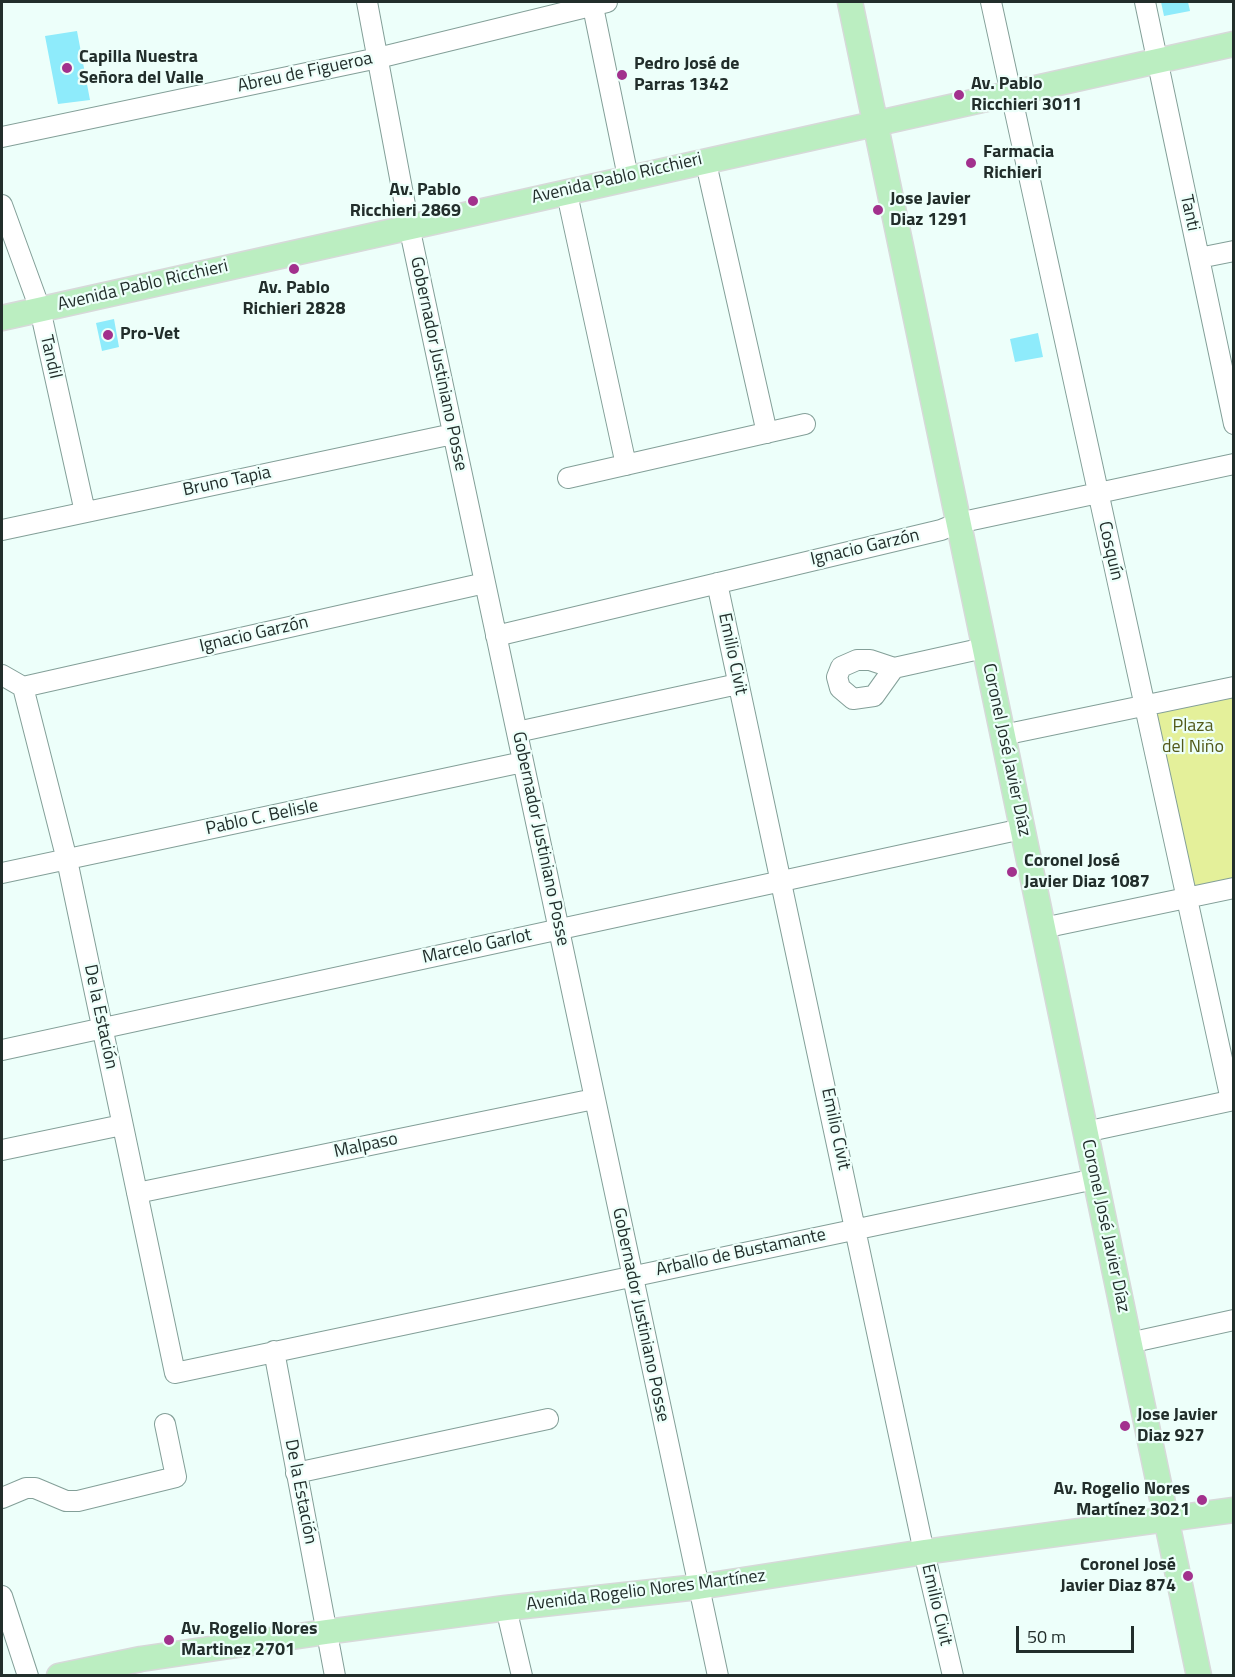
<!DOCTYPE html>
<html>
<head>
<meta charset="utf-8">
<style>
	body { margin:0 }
	#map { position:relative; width:1235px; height:1677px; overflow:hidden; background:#edfffa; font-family:"Titillium Web",sans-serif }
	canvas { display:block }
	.frame { position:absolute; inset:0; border:3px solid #222e2b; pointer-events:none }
	.scale { position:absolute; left:1016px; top:1626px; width:118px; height:27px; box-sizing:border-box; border:3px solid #222e2b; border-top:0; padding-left:8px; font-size:18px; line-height:21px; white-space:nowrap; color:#222e2b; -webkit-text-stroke:4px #edfffa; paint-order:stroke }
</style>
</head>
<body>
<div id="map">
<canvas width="1235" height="1677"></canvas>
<div class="frame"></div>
<div class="scale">50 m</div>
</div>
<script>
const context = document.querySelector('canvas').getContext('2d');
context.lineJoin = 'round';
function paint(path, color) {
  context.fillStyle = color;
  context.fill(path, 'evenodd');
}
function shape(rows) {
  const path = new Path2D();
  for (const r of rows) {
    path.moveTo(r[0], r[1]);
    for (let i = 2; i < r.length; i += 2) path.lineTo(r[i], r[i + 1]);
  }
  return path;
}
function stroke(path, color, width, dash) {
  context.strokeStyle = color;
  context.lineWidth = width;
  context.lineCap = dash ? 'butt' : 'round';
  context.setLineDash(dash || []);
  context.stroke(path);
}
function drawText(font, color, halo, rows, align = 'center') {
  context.font = font + ' "Titillium Web",sans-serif';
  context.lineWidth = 4.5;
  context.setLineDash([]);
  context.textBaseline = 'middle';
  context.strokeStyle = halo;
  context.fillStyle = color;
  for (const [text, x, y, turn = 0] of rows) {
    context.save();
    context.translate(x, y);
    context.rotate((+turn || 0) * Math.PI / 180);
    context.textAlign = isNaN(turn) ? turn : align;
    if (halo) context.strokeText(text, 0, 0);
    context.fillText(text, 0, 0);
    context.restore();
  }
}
paint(shape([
	[1233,687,1233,888,1187,898,1144,706]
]), '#e4f09a');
paint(shape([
	[1161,2,1188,2,1190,11,1164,16],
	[77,31,90,100,58,104,45,36],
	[114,319,119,347,102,351,96,323],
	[1038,333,1043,357,1015,362,1010,339]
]), '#8eebfb');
const minor = shape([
	[367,2,409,226,718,1676],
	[592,2,628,177],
	[991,2,1231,1100],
	[1145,2,1234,424],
	[2,137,378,58,607,2],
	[708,172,767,433],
	[569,203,626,465],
	[2,205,40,309,85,512],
	[1199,258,1234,251],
	[568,478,805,424],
	[2,530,453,434],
	[717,583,924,1552,953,1676],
	[496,636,941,530,958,523,1234,464],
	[894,668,874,696,853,699,840,688,837,677,841,667,857,660,870,660,894,668,984,648],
	[2,675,23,687,67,860,175,1373,1095,1179],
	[23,687,485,583],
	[517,732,738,684],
	[1003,735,1234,687],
	[2,873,523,762],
	[1043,928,1234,888],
	[2,1050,1022,829],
	[1085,1132,1234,1100],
	[2,1150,122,1125],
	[137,1193,594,1099],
	[1129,1343,1234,1320],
	[274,1351,335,1676],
	[296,1473,548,1419],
	[2,1498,26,1488,35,1488,66,1501,78,1501,176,1477,165,1424],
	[2,1596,28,1676],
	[506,1608,522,1676]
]);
const major = shape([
	[850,2,1199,1676],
	[2,318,1234,44],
	[59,1676,141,1659,326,1632,506,1608,698,1587,924,1552,1234,1510]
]);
stroke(minor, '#839f98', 22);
stroke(major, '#d7d9d9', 27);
stroke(minor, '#fff', 20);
stroke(major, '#bbeec1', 24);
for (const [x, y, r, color] of [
	[67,68,6,"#a2318d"],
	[622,75,6,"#a2318d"],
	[959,95,6,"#a2318d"],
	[971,163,6,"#a2318d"],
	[473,201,6,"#a2318d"],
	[878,210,6,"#a2318d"],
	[294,269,6,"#a2318d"],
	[108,335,6,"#a2318d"],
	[1012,872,6,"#a2318d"],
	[1125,1426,6,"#a2318d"],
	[1202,1500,6,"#a2318d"],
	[1188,1576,6,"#a2318d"],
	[169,1640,6,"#a2318d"]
]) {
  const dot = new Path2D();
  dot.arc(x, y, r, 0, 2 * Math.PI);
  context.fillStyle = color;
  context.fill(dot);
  stroke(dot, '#edfffa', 2);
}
drawText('bold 18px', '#222e2b', '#edfffa', [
	["Capilla Nuestra",79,58],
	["Señora del Valle",79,79],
	["Pedro José de",634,65],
	["Parras 1342",634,86],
	["Av. Pablo",971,85],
	["Ricchieri 3011",971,106],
	["Farmacia",983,153],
	["Richieri",983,174],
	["Av. Pablo",461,191,"right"],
	["Ricchieri 2869",461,212,"right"],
	["Jose Javier",890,200],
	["Diaz 1291",890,221],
	["Av. Pablo",294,289,"center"],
	["Richieri 2828",294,310,"center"],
	["Pro-Vet",120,335],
	["Coronel José",1024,862],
	["Javier Diaz 1087",1024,883],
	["Jose Javier",1137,1416],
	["Diaz 927",1137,1437],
	["Av. Rogelio Nores",1190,1490,"right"],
	["Martínez 3021",1190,1511,"right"],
	["Coronel José",1176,1566,"right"],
	["Javier Diaz 874",1176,1587,"right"],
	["Av. Rogelio Nores",181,1630],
	["Martinez 2701",181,1651]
], 'left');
drawText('18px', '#222e2b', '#edfffa', [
	["Abreu de Figueroa",305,73,-12],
	["Avenida Pablo Ricchieri",617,179,-13],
	["Tanti",1189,213,78],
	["Avenida Pablo Ricchieri",143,286,-13],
	["Tandil",50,357,77],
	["Gobernador Justiniano Posse",438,364,78],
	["Bruno Tapia",227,482,-12],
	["Ignacio Garzón",865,548,-13],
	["Cosquín",1110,551,77],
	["Ignacio Garzón",254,635,-13],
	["Emilio Civit",732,654,78],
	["Coronel José Javier Díaz",1006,750,78],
	["Pablo C. Belisle",262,818,-12],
	["Gobernador Justiniano Posse",540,839,78],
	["Marcelo Garlot",477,947,-12],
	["De la Estación",100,1017,78],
	["Emilio Civit",835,1129,78],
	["Malpaso",366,1146,-12],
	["Coronel José Javier Díaz",1105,1226,78],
	["Arballo de Bustamante",741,1253,-12],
	["Gobernador Justiniano Posse",640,1315,78],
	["De la Estación",300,1492,79],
	["Avenida Rogelio Nores Martínez",646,1591,-7],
	["Emilio Civit",936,1605,77]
]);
drawText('18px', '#535a1a', '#edfffa', [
	["Plaza",1193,727],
	["del Niño",1193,748]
]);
</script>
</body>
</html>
